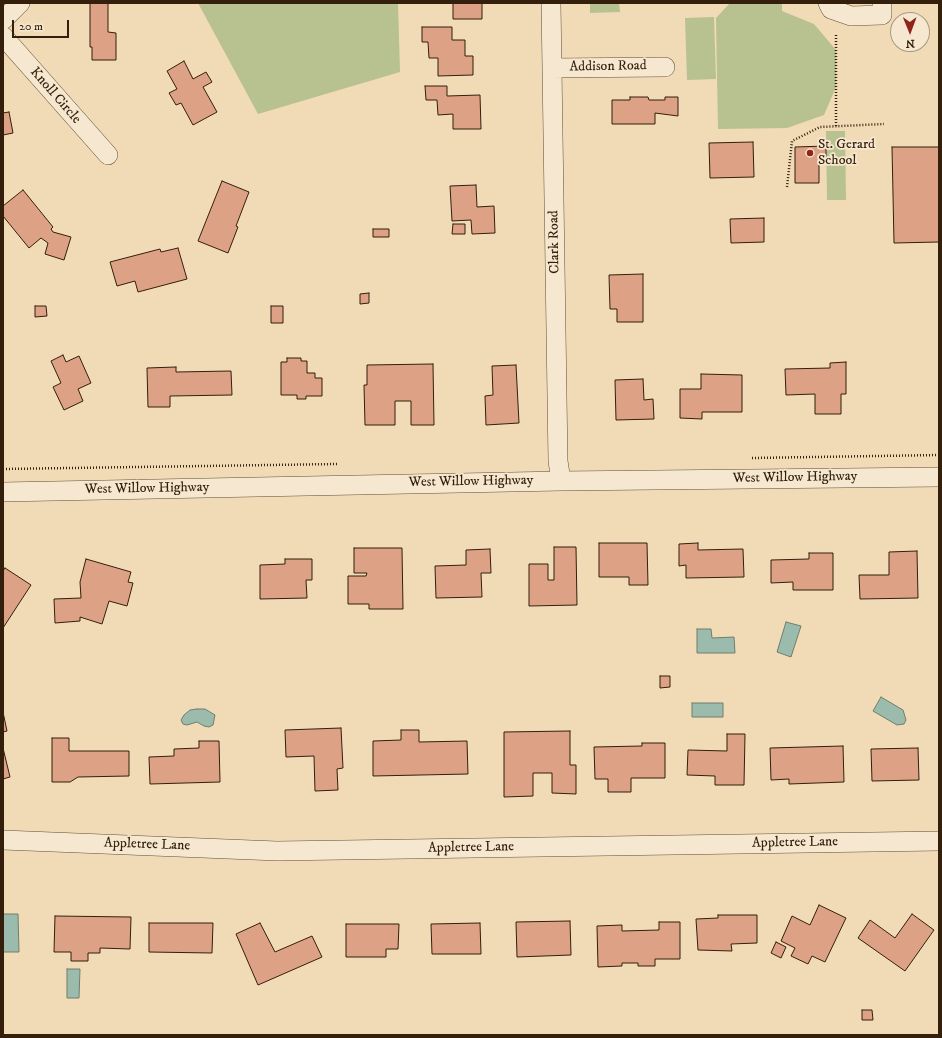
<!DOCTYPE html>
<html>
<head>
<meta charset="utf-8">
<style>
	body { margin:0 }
	#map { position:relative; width:942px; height:1038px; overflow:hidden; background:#f1dbb6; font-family:"IM FELL DW Pica",serif }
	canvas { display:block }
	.frame { position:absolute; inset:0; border:4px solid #331f0b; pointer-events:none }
	.north { position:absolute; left:890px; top:12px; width:40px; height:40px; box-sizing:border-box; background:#f6e8d0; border:1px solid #a89881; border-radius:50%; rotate:179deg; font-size:11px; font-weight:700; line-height:16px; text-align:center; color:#331f0b }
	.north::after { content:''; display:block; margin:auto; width:14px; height:18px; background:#8f2418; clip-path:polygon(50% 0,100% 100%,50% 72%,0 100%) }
	.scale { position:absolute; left:12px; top:20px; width:57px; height:18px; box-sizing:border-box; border:2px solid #331f0b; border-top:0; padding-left:5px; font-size:12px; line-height:14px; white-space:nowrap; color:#331f0b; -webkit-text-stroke:3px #f6e8d0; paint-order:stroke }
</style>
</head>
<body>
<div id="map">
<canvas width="942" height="1038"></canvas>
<div class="frame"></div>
<div class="north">N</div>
<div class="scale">20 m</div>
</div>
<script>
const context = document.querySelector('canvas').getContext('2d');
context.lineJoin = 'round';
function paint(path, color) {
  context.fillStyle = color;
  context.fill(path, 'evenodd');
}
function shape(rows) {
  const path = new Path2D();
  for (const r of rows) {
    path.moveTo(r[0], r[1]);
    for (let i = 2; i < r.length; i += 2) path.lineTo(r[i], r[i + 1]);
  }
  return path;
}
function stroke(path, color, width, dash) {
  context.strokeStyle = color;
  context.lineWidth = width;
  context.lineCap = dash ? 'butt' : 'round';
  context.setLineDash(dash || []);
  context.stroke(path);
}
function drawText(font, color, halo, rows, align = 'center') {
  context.font = font + ' "IM FELL DW Pica",serif';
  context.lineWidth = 3.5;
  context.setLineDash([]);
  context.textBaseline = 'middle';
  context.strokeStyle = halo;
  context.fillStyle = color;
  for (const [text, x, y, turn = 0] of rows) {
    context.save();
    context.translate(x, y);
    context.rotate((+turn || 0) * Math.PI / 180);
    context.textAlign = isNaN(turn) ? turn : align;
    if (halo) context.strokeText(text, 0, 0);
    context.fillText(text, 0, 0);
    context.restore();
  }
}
paint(shape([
	[198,3,398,3,400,72,258,114],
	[590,3,619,3,620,12,590,13],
	[730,3,782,3,782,11,814,24,836,50,836,87,824,115,787,128,718,129,716,18],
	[714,17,716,79,687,80,685,18],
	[826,131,845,131,846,200,827,200]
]), '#b8c190');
const water = shape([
	[786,622,801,626,791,657,777,652,786,622],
	[697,629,711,629,712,638,734,637,735,653,697,653,697,629],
	[881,697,903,710,906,720,904,724,897,725,873,711,881,697],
	[692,703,723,703,723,717,692,717,692,703],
	[197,709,205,709,215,715,213,725,209,727,204,726,197,722,187,725,183,724,181,720,184,715,190,710,197,709],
	[3,914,18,914,19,952,3,952,3,914],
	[67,969,80,969,79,998,67,998,67,969]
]);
paint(water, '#9bbbad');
stroke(water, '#717d6c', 1);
const building = shape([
	[90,3,108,3,108,32,116,33,116,60,92,60,92,47,90,47,90,3],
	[453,3,482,3,482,19,453,19,453,3],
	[422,27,452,27,452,40,465,40,465,56,473,56,473,75,438,76,438,58,429,58,428,42,422,42,422,27],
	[184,61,193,79,206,72,212,82,203,87,217,112,193,125,181,103,176,105,169,93,177,89,167,71,184,61],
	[425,86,447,86,447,96,480,95,481,129,453,129,453,114,438,115,437,100,426,100,425,86],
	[630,97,648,97,649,100,665,100,665,97,678,97,678,116,655,113,655,124,612,124,612,100,630,100,630,97],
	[9,112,13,133,3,135,3,113,9,112],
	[753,142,754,177,710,178,709,143,753,142],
	[826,146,826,161,819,161,819,183,795,183,795,147,826,146],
	[892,147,939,147,939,242,894,243,892,147],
	[222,181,249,192,236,226,238,227,228,253,198,241,222,181],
	[476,185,477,207,494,206,495,233,472,234,471,220,452,221,450,186,476,185],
	[23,190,53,227,51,229,53,232,71,237,64,260,45,254,48,243,41,238,29,248,3,216,3,206,23,190],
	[764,218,764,242,731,243,730,219,764,218],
	[453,224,465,224,465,234,452,234,453,224],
	[373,229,389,229,389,237,373,237,373,229],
	[178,248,187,279,138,292,135,281,117,286,110,262,160,249,161,252,178,248],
	[643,274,643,322,617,322,617,309,610,309,609,275,643,274],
	[369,293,369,303,360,304,360,294,369,293],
	[35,306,46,306,47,316,35,317,35,306],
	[271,306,283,306,283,323,271,323,271,306],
	[63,355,66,362,79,356,91,383,78,389,83,401,64,410,53,387,61,383,51,361,63,355],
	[287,358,301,358,301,361,307,361,307,373,315,373,315,378,322,378,322,396,306,396,306,399,297,399,297,395,281,395,281,362,287,362,287,358],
	[846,362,846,394,841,394,841,414,815,414,815,394,786,395,785,369,830,368,830,363,846,362],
	[433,364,434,425,411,425,411,401,395,401,395,425,365,425,364,385,367,385,367,365,433,364],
	[516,365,519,423,486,425,485,396,493,395,492,366,516,365],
	[176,367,176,372,231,371,232,395,170,396,170,407,148,407,147,368,176,367],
	[701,374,742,375,742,412,702,412,702,419,680,418,680,389,701,389,701,374],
	[643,379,644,400,653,399,654,419,616,420,615,380,643,379],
	[599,543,647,543,648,585,629,585,629,577,599,577,599,543],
	[698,543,698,550,743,549,744,577,686,578,686,565,679,566,679,544,698,543],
	[554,547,576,547,577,605,529,606,529,564,548,564,548,580,554,580,554,547],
	[354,548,402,548,403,609,369,609,369,604,348,604,348,576,366,576,367,573,354,573,354,548],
	[490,549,491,573,481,573,482,597,436,598,435,566,466,565,466,550,490,549],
	[917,551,918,598,860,599,859,575,889,575,889,552,917,551],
	[809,553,833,553,833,590,793,590,793,582,771,583,771,560,809,559,809,553],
	[86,559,131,572,128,582,133,583,127,606,109,601,102,624,80,617,80,621,55,623,54,599,81,598,80,582,86,559],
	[285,559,312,559,312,580,306,580,307,598,260,599,260,565,285,564,285,559],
	[5,568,31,585,3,628,3,571,5,568],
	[660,676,670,676,670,687,660,688,660,676],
	[3,712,7,731,3,732,3,712],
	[341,728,343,768,337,769,338,790,315,791,314,756,286,757,285,730,341,728],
	[401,730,419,730,419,742,467,741,468,774,373,776,373,741,401,740,401,730],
	[570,731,570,765,576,765,576,794,552,793,552,773,533,773,533,796,504,797,504,732,570,731],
	[727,734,745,734,744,785,715,785,715,776,687,775,688,750,727,751,727,734],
	[52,738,69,738,69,751,129,751,129,776,78,777,70,782,52,782,52,738],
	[199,741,219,741,220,782,150,784,149,757,174,756,174,749,199,748,199,741],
	[642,743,665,743,665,778,631,778,631,792,608,792,608,779,595,779,594,747,642,746,642,743],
	[843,746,844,782,789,784,789,779,771,780,770,748,843,746],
	[3,748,10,777,3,779,3,748],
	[918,748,919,780,872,781,871,749,918,748],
	[819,905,846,918,825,962,812,956,808,964,791,956,795,948,781,941,792,916,810,925,819,905],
	[912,914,934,930,905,971,858,938,870,920,895,938,912,914],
	[718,915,757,915,757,943,731,944,732,951,698,950,696,919,718,918,718,915],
	[55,916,131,917,130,949,100,948,100,953,88,953,88,961,71,961,71,952,54,952,55,916],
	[570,921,571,955,517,957,516,922,570,921],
	[659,922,680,922,680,959,655,959,655,966,638,966,638,963,622,963,622,966,598,967,597,926,622,925,622,931,659,930,659,922],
	[149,923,213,923,212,953,149,952,149,923],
	[260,923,275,952,312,936,322,957,258,985,236,934,260,923],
	[480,923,481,954,432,954,431,924,480,923],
	[346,924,399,924,398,949,386,949,386,957,346,957,346,924],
	[776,942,786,947,781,958,771,953,776,942],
	[862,1010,872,1010,873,1020,862,1020,862,1010]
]);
paint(building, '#dda185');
stroke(building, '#331f0b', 1);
const minor = shape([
	[551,3,558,461,561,481],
	[828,3,831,9,851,16,882,15,882,3],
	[3,20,20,3],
	[3,36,108,155],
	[552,68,665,67],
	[3,492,561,481,939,477],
	[3,840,277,851,939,841]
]);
stroke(minor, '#624e36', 20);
stroke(shape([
	[836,35,836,126],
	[787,187,792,141,820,127,884,124],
	[752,458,939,455],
	[3,469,337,464]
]), '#331f0b', 2.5, [1, 2]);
stroke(minor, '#f6e8d0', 19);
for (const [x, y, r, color] of [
	[810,153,4,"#8f2418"]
]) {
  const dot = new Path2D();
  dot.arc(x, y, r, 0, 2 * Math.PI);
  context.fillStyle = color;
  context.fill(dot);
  stroke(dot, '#f6e8d0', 1.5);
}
drawText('14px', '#331f0b', '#f6e8d0', [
	["Addison Road",608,67,-1],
	["Knoll Circle",55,96,49],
	["Clark Road",555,242,-91],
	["West Willow Highway",795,478,-1],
	["West Willow Highway",471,482,-1],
	["West Willow Highway",147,489,-1],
	["Appletree Lane",795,843,-1],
	["Appletree Lane",147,845,2],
	["Appletree Lane",471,848,-1]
]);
drawText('14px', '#331f0b', '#f6e8d0', [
	["St. Gerard",818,145],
	["School",818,161]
], 'left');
</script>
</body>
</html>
